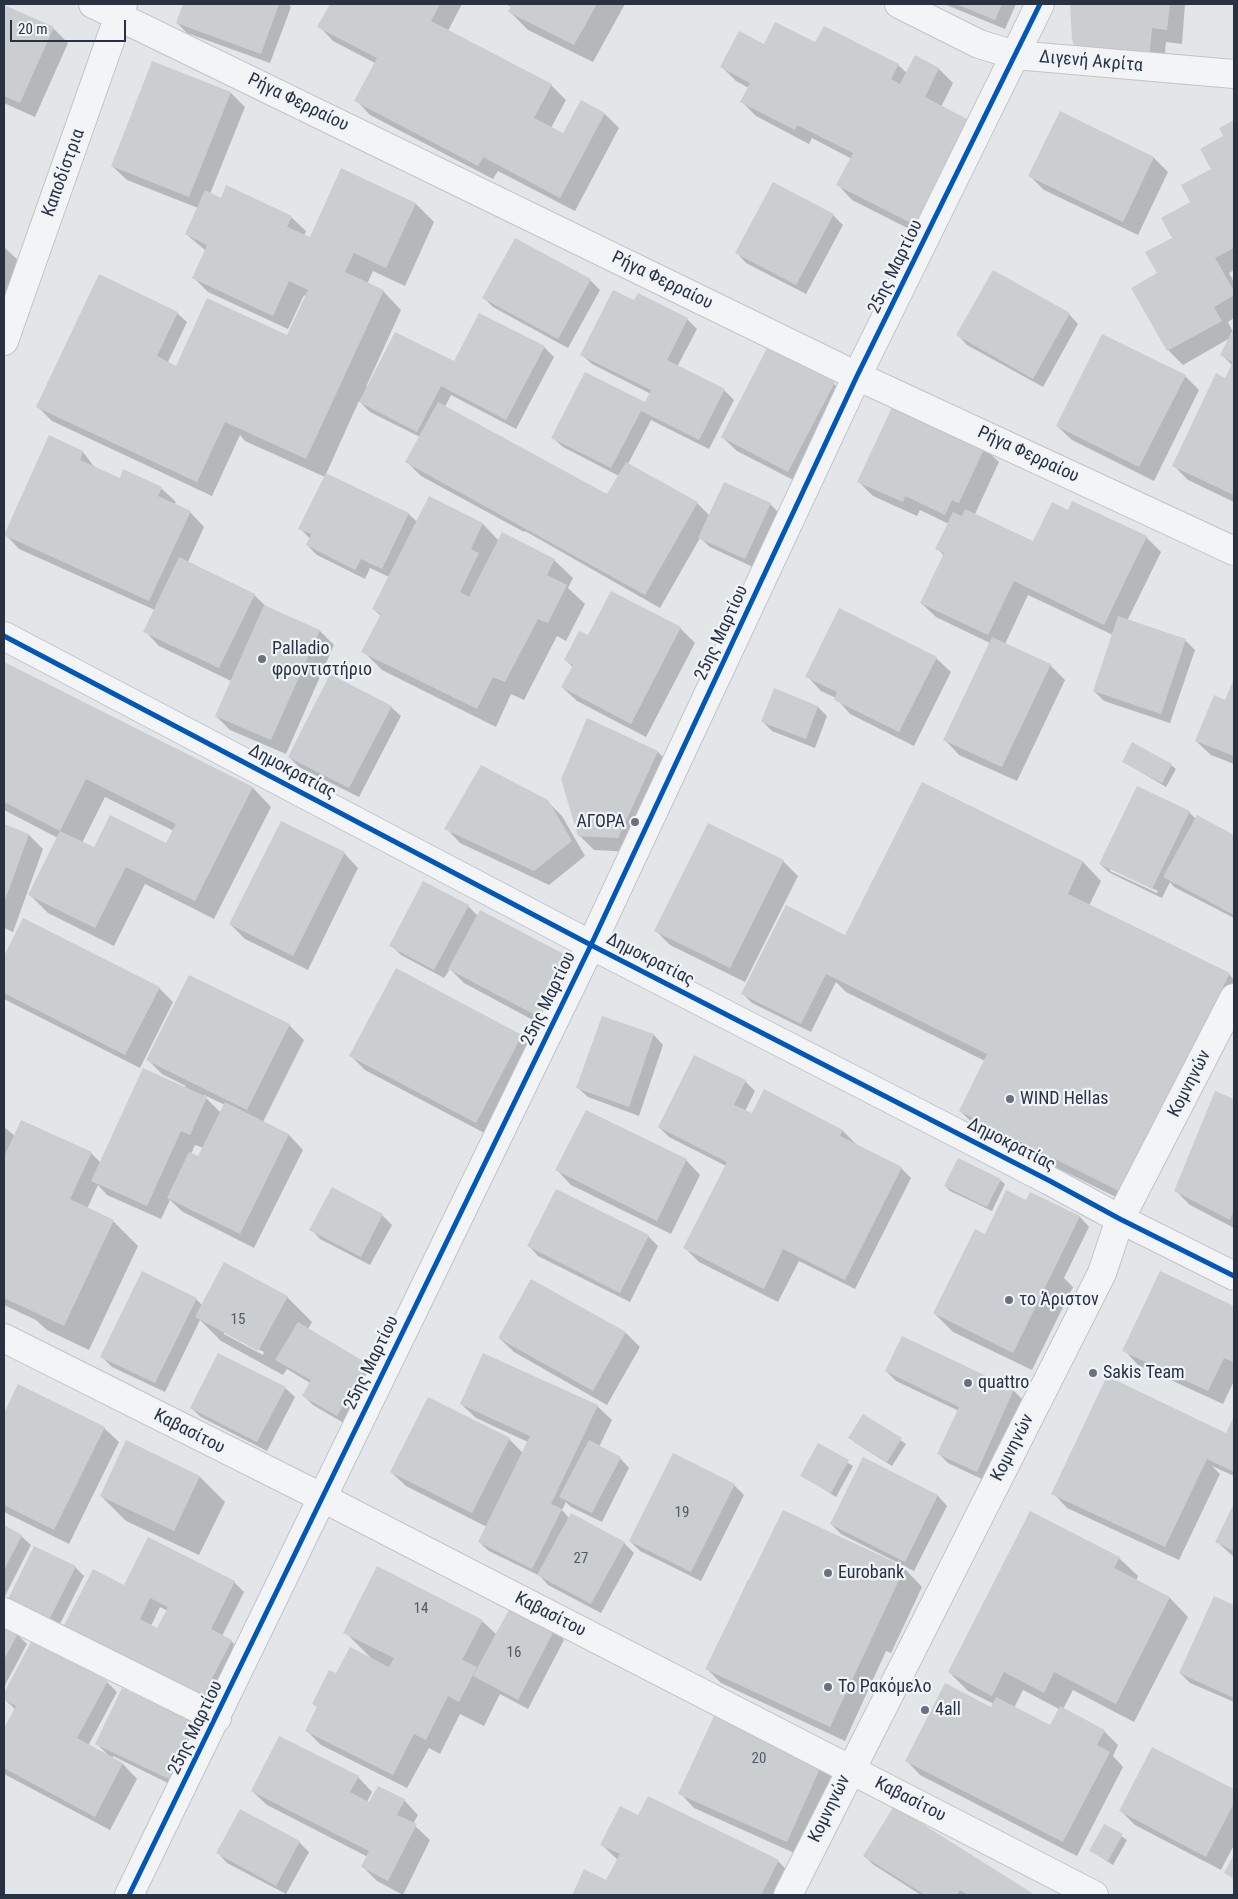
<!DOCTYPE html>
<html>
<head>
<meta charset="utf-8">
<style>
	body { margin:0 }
	#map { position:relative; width:1238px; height:1899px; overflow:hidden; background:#e3e6e9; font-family:"Roboto Condensed",sans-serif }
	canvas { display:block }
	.frame { position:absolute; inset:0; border:5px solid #283243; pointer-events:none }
	.scale { position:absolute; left:10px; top:20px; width:116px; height:22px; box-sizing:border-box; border:2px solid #283243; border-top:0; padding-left:6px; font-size:15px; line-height:18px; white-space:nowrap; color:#283243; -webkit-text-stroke:4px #f0f4f8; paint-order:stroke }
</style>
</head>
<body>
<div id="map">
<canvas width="1238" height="1899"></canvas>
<div class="frame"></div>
<div class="scale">20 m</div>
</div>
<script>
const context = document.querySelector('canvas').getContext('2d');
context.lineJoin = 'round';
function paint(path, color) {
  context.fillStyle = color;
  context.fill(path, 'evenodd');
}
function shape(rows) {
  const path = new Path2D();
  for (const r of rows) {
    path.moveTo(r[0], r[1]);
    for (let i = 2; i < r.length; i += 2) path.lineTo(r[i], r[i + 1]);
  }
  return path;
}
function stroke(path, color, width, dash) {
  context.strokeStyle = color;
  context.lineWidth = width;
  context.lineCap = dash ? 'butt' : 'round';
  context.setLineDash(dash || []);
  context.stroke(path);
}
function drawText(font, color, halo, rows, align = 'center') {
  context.font = font + ' "Roboto Condensed",sans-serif';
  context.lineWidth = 4.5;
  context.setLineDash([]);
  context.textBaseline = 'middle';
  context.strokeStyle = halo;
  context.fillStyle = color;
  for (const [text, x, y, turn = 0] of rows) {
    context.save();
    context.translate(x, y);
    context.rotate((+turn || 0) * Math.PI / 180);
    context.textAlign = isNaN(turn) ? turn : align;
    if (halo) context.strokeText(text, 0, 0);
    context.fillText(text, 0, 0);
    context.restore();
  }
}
paint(shape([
	[184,4,288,4,291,7,270,63,187,33,177,23],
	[331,4,462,4,448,31,551,85,566,100,551,128,564,134,605,114,619,128,575,211,498,171,493,179,370,115,356,100,375,63,333,41,319,26],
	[505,4,625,4,593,62,528,30,509,11,512,7],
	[944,4,1016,4,1005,29],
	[1071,4,1185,4,1182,44,1166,42,1163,74,1073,39],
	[4,6,53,28,68,43,35,117,4,103],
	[816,44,898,65,907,73,939,69,953,83,941,107,968,121,929,239,852,200,838,185,852,159,812,138,809,144,756,116,742,102,749,88,736,81,722,67,764,46],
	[231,93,245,107,210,194,222,199,291,217,306,231,304,236,310,239,342,170,416,204,434,222,405,286,373,271,367,284,383,291,401,310,366,387,454,363,544,347,554,357,516,429,451,395,445,407,607,495,619,476,563,447,553,438,646,404,651,394,592,364,582,355,634,302,687,319,697,329,677,367,724,390,734,400,709,449,651,420,628,464,697,503,710,516,770,504,780,514,755,568,710,547,700,538,660,608,525,531,524,532,421,476,407,462,420,437,370,412,359,401,326,474,409,514,417,522,429,498,483,524,499,541,554,560,573,578,568,588,585,604,566,641,557,636,524,700,511,694,496,727,382,670,363,651,381,616,373,609,389,577,370,568,365,579,317,555,307,545,310,539,300,528,325,477,245,441,240,435,212,496,52,421,38,407,177,313,187,322,168,362,177,367,288,336,306,297,304,295,288,329,208,292,194,278,206,251,186,234,198,208,127,180,112,166],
	[1234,121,1234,270,1229,273,1234,282,1234,318,1228,322,1233,332,1234,330,1234,502,1188,480,1173,465,1230,382,1232,365,1222,355,1230,338,1183,365,1168,350,1159,274,1192,202,1212,169,1225,136,1221,129],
	[1154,158,1168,172,1138,235,1044,190,1030,176],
	[833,215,843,225,806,294,746,263,737,253],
	[4,247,21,263,4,300],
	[590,280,600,290,568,348,493,307,483,297],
	[1069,314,1078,324,1043,387,967,345,958,335],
	[1185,376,1199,390,1154,481,1072,440,1057,426],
	[834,384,848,398,803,485,737,451,722,437],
	[49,437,83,452,96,469,120,479,161,488,176,502,174,505,190,512,204,527,188,562,254,595,268,608,320,631,334,645,286,754,230,730,216,716,231,681,159,646,145,631,155,610,19,549,5,534],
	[984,448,999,462,975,514,1034,542,1069,512,1146,537,1161,552,1127,621,1185,640,1195,650,1170,723,1104,701,1094,691,1113,635,1028,595,1005,644,1050,665,1065,680,1017,781,959,755,945,740,990,643,936,617,921,603,944,556,937,548,949,524,920,510,917,516,873,496,859,482],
	[612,593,680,628,695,643,646,737,577,701,562,687,573,667,565,660,588,637],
	[936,658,951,672,914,746,850,714,836,698,821,691,807,676],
	[4,663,253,788,271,807,214,919,145,884,114,946,48,913,30,895,58,838,4,810],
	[105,797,174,831,167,845,94,849,82,843],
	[1234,681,1234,764,1211,755,1196,741,1226,701],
	[391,707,401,716,359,797,299,767,289,757],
	[818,707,827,716,815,748,772,731,762,721],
	[658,752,672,766,632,852,594,850,579,835],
	[1124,762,1171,765,1176,769,1166,787],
	[923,783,1083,862,1101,881,1089,906,1229,974,1234,980,1234,1020,1140,1209,979,1129,960,1111,985,1061,846,992,836,982,811,1032,752,1003,743,994,846,937],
	[547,801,562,816,585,856,549,885,460,843,446,828],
	[1189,812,1196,819,1197,817,1234,836,1234,918,1174,887,1170,882,1162,898,1110,873,1100,864],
	[1110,868,1158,891,1157,893,1110,871],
	[4,826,29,835,43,849,13,932,4,928],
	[344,853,358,868,308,970,245,939,230,924],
	[783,861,798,876,745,982,670,945,656,931],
	[468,906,478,916,559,1034,464,983,450,969,444,978,401,955,391,945],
	[23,920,159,988,173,1002,140,1068,4,999,4,959],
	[289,1025,304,1040,263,1122,289,1135,303,1150,254,1248,183,1212,170,1200,161,1219,107,1195,98,1185,87,1209,113,1221,138,1246,89,1350,47,1330,36,1320,4,1305,4,1127,15,1136,22,1121,91,1153,101,1163,186,1086,162,1074,148,1060],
	[204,1095,225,1105,221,1113,204,1096],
	[195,1145,204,1148,199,1158,191,1154],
	[654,1035,663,1045,639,1116,588,1097,578,1088],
	[521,1036,536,1051,490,1136,365,1070,351,1056],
	[745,1081,755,1091,745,1111,752,1115,764,1091,843,1131,857,1145,901,1168,911,1178,855,1289,799,1261,778,1302,699,1262,685,1248,726,1166,669,1137,659,1127],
	[1216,1093,1234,1101,1234,1228,1190,1205,1176,1191],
	[686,1160,700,1175,671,1234,571,1185,557,1170],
	[1000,1180,1005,1184,992,1211,950,1191,945,1186],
	[1031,1193,1080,1217,1089,1227,1064,1278,1073,1287,1032,1370,953,1332,934,1313,986,1236,1027,1202],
	[382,1215,392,1225,370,1265,320,1239,311,1229],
	[648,1236,658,1246,630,1302,538,1256,529,1246],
	[1161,1272,1234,1307,1234,1381,1223,1404,1138,1365,1124,1350],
	[531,1280,626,1333,640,1347,607,1405,514,1352,499,1338],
	[287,1297,312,1322,308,1329,368,1364,377,1374,347,1425,313,1405,303,1395,310,1383,287,1369,283,1375,221,1341,200,1320,165,1392,112,1367,102,1357,196,1299,202,1305],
	[224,1331,264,1352,263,1355,224,1334],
	[903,1337,1013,1390,1023,1400,986,1481,948,1463,938,1453,959,1411,896,1381,886,1371],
	[19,1386,104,1428,119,1442,69,1544,4,1512,4,1416],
	[285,1388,295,1397,267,1451,201,1417,191,1408],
	[461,1404,597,1406,612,1420,599,1447,620,1458,629,1468,602,1522,571,1507,566,1502,562,1510,569,1518,624,1543,634,1553,601,1613,548,1585,540,1576,489,1551,479,1542,487,1527,406,1486,391,1472,509,1439,523,1453,528,1442,476,1418],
	[863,1415,906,1444,892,1466,854,1442],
	[1234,1419,1234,1476,1212,1466,1220,1474,1179,1560,1067,1508,1053,1493,1227,1435],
	[818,1445,853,1466,836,1497,802,1475],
	[864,1459,938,1496,947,1506,914,1571,841,1534,831,1524],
	[200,1477,225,1502,199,1555,126,1521,101,1496],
	[734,1485,744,1495,701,1581,640,1551,630,1541],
	[1234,1505,1234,1557,1217,1542],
	[4,1527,21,1536,31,1545,4,1598],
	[1119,1558,1138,1576,1136,1581,1170,1598,1188,1617,1134,1722,1073,1690,1063,1709,1104,1731,1118,1745,1113,1756,1123,1767,1077,1856,920,1775,906,1760,991,1709,994,1704,968,1691,949,1672],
	[1023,1690,1059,1709,1051,1726,1014,1708],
	[75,1567,84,1576,58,1628,19,1609],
	[904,1568,922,1587,891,1653,886,1651,845,1741,721,1683,707,1669,748,1580,756,1583],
	[234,1582,244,1592,222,1636,231,1641,241,1650,212,1707,74,1636,125,1587],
	[160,1607,168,1611,158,1630,151,1626],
	[1214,1598,1234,1607,1234,1702,1190,1683,1180,1673],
	[482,1621,497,1635,555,1630,564,1640,528,1709,500,1694,484,1726,460,1714,440,1754,429,1748,407,1788,321,1745,307,1731,318,1708,314,1704,337,1675,371,1658,345,1632],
	[4,1627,17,1634,27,1644,4,1687],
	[32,1642,107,1682,117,1692,88,1746,109,1756,97,1744,123,1690,195,1724,204,1734,178,1788,113,1756,112,1758,123,1764,137,1779,110,1830,4,1774,4,1731,15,1709,4,1699,4,1696],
	[1153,1749,1234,1791,1234,1845,1221,1870,1135,1825,1121,1811],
	[822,1765,836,1779,801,1856,694,1808,680,1793],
	[358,1777,372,1792,367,1802,404,1800,418,1815,413,1824,430,1840,403,1895,377,1881,363,1867,368,1857,267,1805,252,1791],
	[895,1808,1032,1894,1033,1895,921,1895,874,1865,864,1856],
	[639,1817,778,1861,792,1875,783,1895,573,1895,585,1871,607,1882,618,1860,602,1845],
	[1105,1825,1127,1840,1113,1865,1091,1851],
	[299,1842,309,1852,286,1894,227,1863,218,1853]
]), '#0003');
paint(shape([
	[183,4,279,4,261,54,176,23],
	[330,4,440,4,431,21,552,84,534,118,563,133,581,100,605,113,560,198,483,157,478,166,354,101,377,58,317,27],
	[512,4,597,4,574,45,508,12],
	[956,4,1002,4,995,20],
	[1070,4,1170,4,1167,30,1152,28,1149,61,1075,50,1072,39],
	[4,5,54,27,20,103,4,96],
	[775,22,815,42,824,26,899,64,891,79,900,84,915,55,939,68,925,97,969,120,915,225,836,185,853,153,797,125,795,130,740,102,750,83,720,67,739,31,764,44],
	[152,61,231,92,189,197,111,166],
	[1060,111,1154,157,1123,222,1028,176],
	[1234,120,1234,248,1215,258,1234,291,1234,295,1214,307,1222,321,1167,351,1131,288,1157,273,1145,252,1172,238,1161,218,1190,202,1181,185,1211,169,1200,149,1223,136,1219,128],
	[341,168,416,203,386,268,354,253,345,272,384,290,306,459,225,422,197,482,36,407,99,274,178,312,157,356,176,366,207,298,287,335,308,290,289,281,273,316,192,278,207,245,185,234,205,190,221,198,226,185,292,216,287,227,310,237],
	[773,182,834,214,796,285,735,253],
	[515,238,591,279,558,339,482,298],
	[993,270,1070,313,1033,379,956,335],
	[613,290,634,300,638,293,688,318,667,360,725,389,699,440,641,411,611,468,551,438,585,372,645,402,651,390,580,355],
	[479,313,545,346,506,420,441,386,417,432,359,402,395,332,454,361],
	[1234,327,1234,495,1172,466,1216,373,1225,378,1233,362,1220,355],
	[1102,334,1186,375,1139,467,1056,426],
	[767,348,835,382,788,472,721,437],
	[438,402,607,494,626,462,698,502,645,595,405,462],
	[893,405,985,447,959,503,952,500,945,515,905,496,903,502,857,482],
	[49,435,83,451,80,460,120,478,123,469,162,487,158,496,191,511,149,601,4,535],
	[326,473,409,513,382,569,361,559,355,570,306,545,311,534,298,529],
	[724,482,771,503,745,559,698,538],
	[429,496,483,523,471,549,479,553,460,592,469,597,502,532,555,559,547,575,567,585,548,623,538,619,505,682,493,677,477,709,361,652,381,614,372,609],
	[1072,501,1147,536,1104,625,1014,581,988,635,920,603,944,553,935,549,953,512,962,516,965,509,1033,541,1052,502,1068,510],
	[179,557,255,594,219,668,143,632],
	[611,591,681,627,631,724,561,687,573,665,564,660,579,631,588,635],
	[264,605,320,630,271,740,215,716],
	[839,608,937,657,899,732,834,700,837,692,805,677],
	[1118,616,1186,639,1161,714,1093,691],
	[992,637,1051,664,1002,767,943,740],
	[4,662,253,787,195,901,126,867,95,928,28,895,60,831,94,847,110,815,166,843,176,824,86,779,60,831,4,802],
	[330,674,392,706,349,788,288,757],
	[1234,678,1234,756,1195,741,1214,695,1225,700],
	[774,688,818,706,806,739,761,722],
	[587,718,658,751,618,838,578,836,561,779],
	[1132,742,1172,764,1162,783,1122,762],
	[481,765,548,800,572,841,534,871,444,829],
	[922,782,1083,861,1068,894,1230,973,1121,1192,959,1111,987,1054,826,974,801,1024,741,994,786,905,845,935],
	[1137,786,1190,811,1152,889,1099,864],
	[1197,815,1234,835,1234,915,1163,877],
	[281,821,345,852,293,956,229,924],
	[708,823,784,860,730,968,654,931],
	[4,824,29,834,4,903],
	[423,881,469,905,434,970,389,946],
	[480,910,577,961,545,1020,448,969],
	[23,918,160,987,125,1055,4,993,4,956],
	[396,968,522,1035,476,1123,349,1056],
	[189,975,290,1024,247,1110,146,1060],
	[602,1016,654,1034,629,1107,576,1088],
	[694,1055,746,1080,734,1105,752,1113,764,1089,843,1130,840,1136,902,1167,845,1280,783,1249,764,1289,683,1248,727,1162,658,1127],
	[143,1068,207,1097,190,1135,181,1131,147,1206,91,1181],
	[1215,1091,1234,1099,1234,1210,1230,1220,1174,1191],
	[225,1102,289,1134,240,1234,167,1198,189,1152,198,1156],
	[586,1110,687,1159,657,1221,555,1170],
	[21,1120,92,1152,70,1199,114,1220,64,1326,4,1298,4,1157],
	[958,1158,1001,1179,987,1207,944,1186],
	[332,1187,383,1214,361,1257,309,1230],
	[556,1189,649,1235,620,1293,527,1246],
	[1006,1190,1026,1200,1030,1192,1080,1216,1013,1353,933,1313,975,1229,985,1234],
	[224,1262,288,1296,258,1351,195,1317],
	[142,1271,197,1298,155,1383,100,1357],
	[1160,1271,1234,1306,1234,1362,1224,1358,1208,1391,1122,1351],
	[531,1279,626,1332,593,1391,498,1338],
	[298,1322,368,1364,337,1416,302,1396,311,1380,275,1360],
	[902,1336,1014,1389,977,1472,937,1454,959,1407,885,1371],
	[218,1353,286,1387,257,1442,190,1408],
	[483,1353,598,1405,551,1504,562,1509,532,1569,478,1542,530,1436,460,1404],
	[1107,1376,1226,1433,1234,1416,1234,1472,1207,1459,1165,1547,1051,1494],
	[18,1384,105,1427,54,1530,4,1505,4,1413],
	[428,1397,510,1438,472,1513,390,1472],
	[863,1414,902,1438,887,1462,848,1438],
	[126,1440,200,1476,174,1531,100,1496],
	[589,1440,621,1457,592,1513,559,1497],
	[818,1443,849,1460,831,1493,800,1476],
	[673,1453,735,1484,691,1572,629,1541],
	[863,1457,938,1495,905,1562,830,1524],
	[1234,1503,1234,1551,1215,1542],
	[783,1510,905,1567,830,1727,705,1669],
	[1030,1511,1120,1557,1114,1568,1170,1597,1116,1704,1054,1672,1044,1693,1004,1672,992,1696,948,1672],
	[571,1513,625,1542,591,1604,537,1575],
	[4,1525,22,1535,4,1570],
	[148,1537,235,1581,211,1629,232,1640,202,1698,63,1627,93,1569,124,1585],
	[150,1598,168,1607,157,1628,140,1619],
	[34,1546,76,1566,49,1620,8,1599],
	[377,1566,483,1620,462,1660,477,1667,459,1702,448,1696,426,1740,414,1734,393,1775,305,1731,317,1707,312,1704,329,1670,336,1673,350,1647,389,1667,394,1658,343,1633],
	[1214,1596,1234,1605,1234,1698,1179,1673],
	[511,1606,555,1629,518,1700,473,1676],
	[4,1625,18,1633,4,1660],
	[32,1640,108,1681,77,1738,123,1763,95,1817,4,1768,4,1728,16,1706,4,1700,4,1693],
	[945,1683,991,1707,996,1697,1050,1725,1060,1706,1105,1730,1097,1745,1110,1752,1063,1842,905,1761],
	[122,1688,195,1723,169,1779,95,1744],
	[714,1716,822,1764,787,1842,678,1794],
	[279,1736,359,1776,350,1792,369,1802,378,1786,405,1799,397,1815,417,1824,388,1881,361,1867,369,1851,251,1791],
	[1152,1747,1234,1789,1234,1803,1206,1857,1119,1811],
	[648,1796,779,1860,761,1895,572,1895,584,1869,606,1880,620,1854,600,1845,620,1806,638,1815],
	[894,1806,1032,1893,1031,1895,968,1895,960,1890,957,1895,925,1895,863,1856],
	[240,1809,300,1841,276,1886,216,1853],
	[1104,1824,1123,1834,1108,1861,1089,1851],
	[1234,1854,1234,1879,1224,1873]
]), '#cbced1');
const minor = shape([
	[93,4,857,376,1234,551],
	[899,4,979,44,1015,55],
	[4,341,123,4],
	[4,636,591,945],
	[4,1338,321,1497,1094,1895],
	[4,1612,217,1718]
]);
const tertiary = shape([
	[1015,55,1234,74],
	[591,945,1050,1181,1120,1219,1234,1276],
	[129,1895,591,945,857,376,1040,4],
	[788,1895,1102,1273,1120,1219,1234,998]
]);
stroke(minor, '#c1c4c7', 30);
stroke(tertiary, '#c1c4c7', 30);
stroke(minor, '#f2f4f5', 28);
stroke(tertiary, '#f2f4f5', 28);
stroke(shape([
	[4,636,591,945,1050,1181,1120,1219,1234,1276],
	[129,1895,591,945,857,376,1040,4]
]), '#0057b8', 5);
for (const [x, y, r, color] of [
	[262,659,5,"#69717d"],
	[635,822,5,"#69717d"],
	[1010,1099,5,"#69717d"],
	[1009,1300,5,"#69717d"],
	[1093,1373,5,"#69717d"],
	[968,1383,5,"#69717d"],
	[828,1573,5,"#69717d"],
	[828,1687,5,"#69717d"],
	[925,1710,5,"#69717d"]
]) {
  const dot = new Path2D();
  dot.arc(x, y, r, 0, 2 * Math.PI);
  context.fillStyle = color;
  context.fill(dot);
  stroke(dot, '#f0f4f8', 2);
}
drawText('15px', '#525a67', null, [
	["15",238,1320],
	["19",682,1513],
	["27",581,1559],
	["14",421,1609],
	["16",514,1653],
	["20",759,1759]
]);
drawText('18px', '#283243', '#f0f4f8', [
	["Διγενή Ακρίτα",1091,62,5],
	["Ρήγα Φερραίου",298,103,26],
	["Καποδίστρια",64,173,-70],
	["25ης Μαρτίου",896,267,-64],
	["Ρήγα Φερραίου",662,281,26],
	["Ρήγα Φερραίου",1028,455,25],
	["25ης Μαρτίου",722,633,-65],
	["Δημοκρατίας",292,772,28],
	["Δημοκρατίας",650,960,27],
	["25ης Μαρτίου",549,999,-64],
	["Κομνηνών",1190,1084,-63],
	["Δημοκρατίας",1011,1145,27],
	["25ης Μαρτίου",372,1363,-64],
	["Καβασίτου",189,1432,27],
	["Κομνηνών",1013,1448,-63],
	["Καβασίτου",550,1615,27],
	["25ης Μαρτίου",196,1728,-64],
	["Καβασίτου",910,1800,27],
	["Κομνηνών",830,1809,-64]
]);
drawText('18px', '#283243', '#f0f4f8', [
	["Palladio",272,649],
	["φροντιστήριο",272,670],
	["ΑΓΟΡΑ",625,822,"right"],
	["WIND Hellas",1020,1099],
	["το Άριστον",1019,1300],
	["Sakis Team",1103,1373],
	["quattro",978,1383],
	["Eurobank",838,1573],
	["Το Ρακόμελο",838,1687],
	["4all",935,1710]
], 'left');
</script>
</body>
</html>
